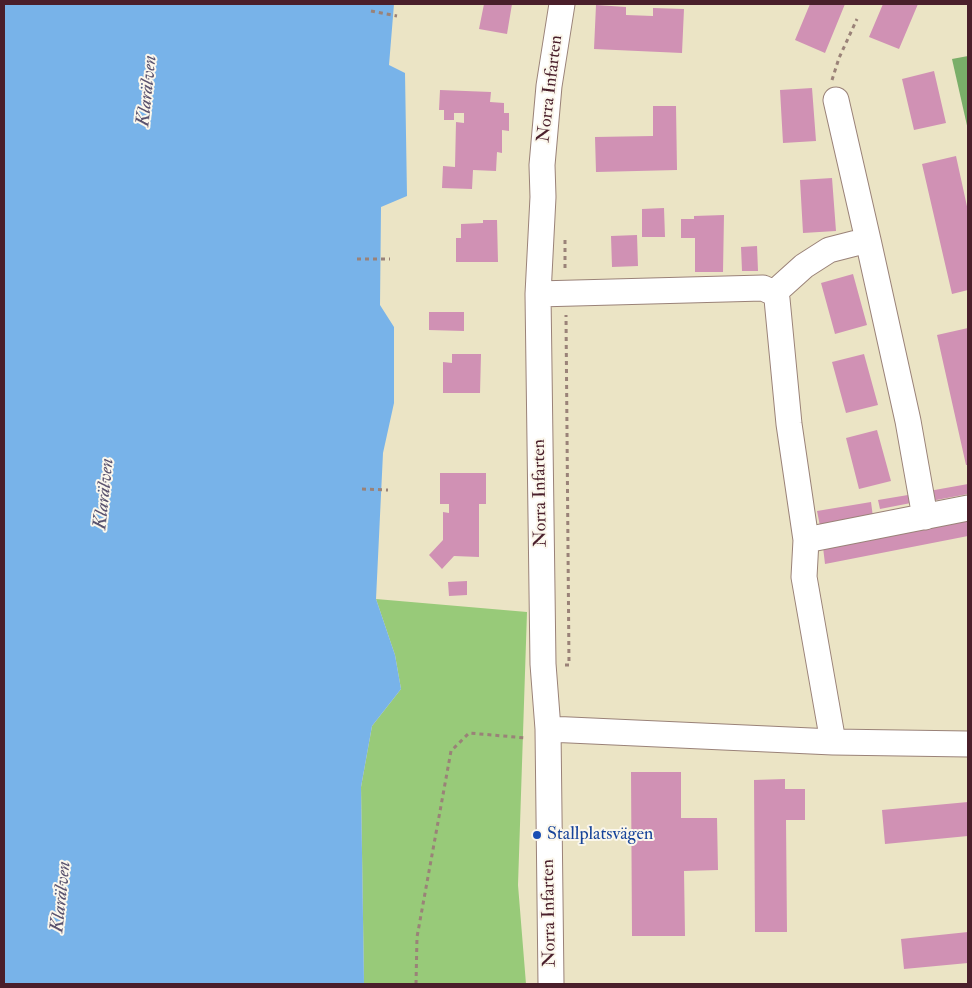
<!DOCTYPE html>
<html>
<head>
<meta charset="utf-8">
<style>
	body { margin:0 }
	#map { position:relative; width:972px; height:988px; overflow:hidden; background:#ebe4c5; font-family:"IM FELL Double Pica",serif }
	canvas { display:block }
	.frame { position:absolute; inset:0; border:5px solid #4a1f2b; pointer-events:none }
</style>
</head>
<body>
<div id="map">
<canvas width="972" height="988"></canvas>
<div class="frame"></div>
</div>
<script>
const context = document.querySelector('canvas').getContext('2d');
context.lineJoin = 'round';
function paint(path, color) {
  context.fillStyle = color;
  context.fill(path, 'evenodd');
}
function shape(rows) {
  const path = new Path2D();
  for (const r of rows) {
    path.moveTo(r[0], r[1]);
    for (let i = 2; i < r.length; i += 2) path.lineTo(r[i], r[i + 1]);
  }
  return path;
}
function stroke(path, color, width, dash) {
  context.strokeStyle = color;
  context.lineWidth = width;
  context.lineCap = dash ? 'butt' : 'round';
  context.setLineDash(dash || []);
  context.stroke(path);
}
function drawText(font, color, halo, rows, align = 'center') {
  context.font = font + ' "IM FELL Double Pica",serif';
  context.lineWidth = 4;
  context.setLineDash([]);
  context.textBaseline = 'middle';
  context.strokeStyle = halo;
  context.fillStyle = color;
  for (const [text, x, y, turn = 0] of rows) {
    context.save();
    context.translate(x, y);
    context.rotate((+turn || 0) * Math.PI / 180);
    context.textAlign = isNaN(turn) ? turn : align;
    if (halo) context.strokeText(text, 0, 0);
    context.fillText(text, 0, 0);
    context.restore();
  }
}
paint(shape([
	[376,599,527,612,518,885,526,984,364,984,361,787,372,726,401,689,395,655]
]), '#98ca79');
paint(shape([
	[968,56,968,130,952,59]
]), '#7aae69');
paint(shape([
	[4,4,394,4,389,65,405,73,407,196,381,207,380,305,394,327,394,403,383,453,376,599,395,655,401,689,372,726,361,787,364,984,4,984]
]), '#78b3e9');
paint(shape([
	[484,4,512,4,507,34,479,29],
	[810,4,845,4,825,53,795,40],
	[883,4,918,4,899,49,869,37],
	[596,5,626,7,626,15,653,16,653,8,684,9,682,53,594,49],
	[934,71,946,123,914,130,902,79],
	[812,88,816,141,783,143,780,90],
	[440,90,491,92,490,102,504,103,504,113,509,113,509,131,502,130,502,153,497,152,496,171,473,170,472,189,442,188,443,166,455,167,456,122,464,123,464,113,454,113,454,120,444,120,444,110,439,110],
	[653,106,676,106,677,170,596,172,595,137,653,136],
	[956,156,968,211,968,290,952,294,922,164],
	[832,178,836,231,803,233,800,180],
	[664,208,665,237,642,237,642,209],
	[724,215,723,272,695,272,695,238,681,238,681,219,694,219,694,216],
	[483,220,497,220,498,262,456,262,456,238,461,238,461,224,483,223],
	[637,235,638,266,612,267,611,236],
	[757,246,758,271,742,271,741,247],
	[853,274,867,325,835,334,821,283],
	[429,312,464,312,464,331,429,330],
	[968,328,968,465,966,465,937,335],
	[452,354,481,354,480,393,443,393,443,362,452,363],
	[864,354,878,405,846,413,832,362],
	[877,430,891,481,859,489,846,438],
	[440,473,486,473,486,504,479,504,479,557,454,556,442,569,429,555,443,540,443,512,449,513,449,504,440,504],
	[968,484,968,494,931,501,929,491],
	[914,494,916,502,880,509,878,500],
	[871,502,873,517,820,526,817,511],
	[968,520,968,536,825,564,823,547],
	[467,581,467,595,449,596,448,582],
	[631,772,681,772,681,818,717,818,718,870,684,871,685,936,632,936],
	[785,779,785,789,805,789,805,820,786,820,787,932,755,932,754,780],
	[968,802,968,836,885,844,882,810],
	[968,932,968,963,904,969,901,939]
]), '#d091b4');
const minor = shape([
	[836,100,868,240],
	[774,293,804,266,829,250,868,240,908,421,925,517],
	[538,294,763,288,774,293,777,299,789,424,806,540,804,577,833,742],
	[806,540,968,508],
	[548,729,833,742,968,744],
	[551,984,548,729,543,664,538,294,543,197,542,165,549,86,562,4]
]);
stroke(minor, '#9a8278', 27);
stroke(shape([
	[371,11,397,16],
	[832,80,839,58,857,19],
	[565,240,565,272],
	[357,259,390,259],
	[362,489,388,490],
	[565,665,569,665,566,315],
	[416,984,417,937,451,751,469,733,526,738]
]), '#9a8278', 3, [4, 4]);
stroke(minor, '#fff', 25);
for (const [x, y, r, color] of [
	[537,835,5,"#1a4fb4"]
]) {
  const dot = new Path2D();
  dot.arc(x, y, r, 0, 2 * Math.PI);
  context.fillStyle = color;
  context.fill(dot);
  stroke(dot, '#fbf7ec', 2);
}
drawText('18px', '#4a1f2b', '#fbf7ec', [
	["Norra Infarten",551,89,-83],
	["Norra Infarten",541,493,-91],
	["Norra Infarten",550,913,-91]
]);
drawText('18px', '#164399', '#fbf7ec', [
	["Stallplatsvägen",547,835]
], 'left');
drawText('italic 19px', '#5a536e', '#fbf7ec', [
	["Klarälven",148,91,-84],
	["Klarälven",105,494,-84],
	["Klarälven",62,897,-84]
]);
</script>
</body>
</html>
